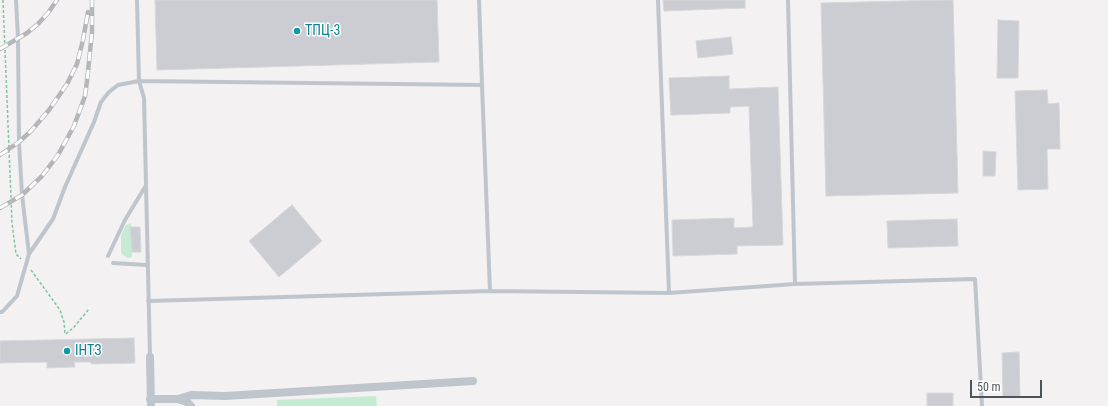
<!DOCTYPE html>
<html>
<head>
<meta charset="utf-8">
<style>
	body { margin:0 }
	#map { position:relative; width:1108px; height:406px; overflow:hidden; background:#f3f1f1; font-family:"Roboto Condensed",sans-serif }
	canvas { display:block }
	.scale { position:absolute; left:970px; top:380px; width:72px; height:18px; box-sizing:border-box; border:2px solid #4b545c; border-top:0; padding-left:5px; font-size:12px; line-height:14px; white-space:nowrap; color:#4b545c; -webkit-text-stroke:3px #fff; paint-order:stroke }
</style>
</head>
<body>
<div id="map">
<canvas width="1108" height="406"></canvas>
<div class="scale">50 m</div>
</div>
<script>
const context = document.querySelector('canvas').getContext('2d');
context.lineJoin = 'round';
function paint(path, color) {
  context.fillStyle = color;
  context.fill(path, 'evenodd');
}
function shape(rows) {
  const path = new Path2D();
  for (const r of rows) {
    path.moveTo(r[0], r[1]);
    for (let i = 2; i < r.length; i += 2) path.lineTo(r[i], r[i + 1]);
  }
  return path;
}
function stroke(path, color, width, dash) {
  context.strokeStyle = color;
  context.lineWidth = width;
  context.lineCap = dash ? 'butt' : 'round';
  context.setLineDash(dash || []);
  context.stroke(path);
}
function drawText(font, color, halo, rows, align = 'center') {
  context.font = font + ' "Roboto Condensed",sans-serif';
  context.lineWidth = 3;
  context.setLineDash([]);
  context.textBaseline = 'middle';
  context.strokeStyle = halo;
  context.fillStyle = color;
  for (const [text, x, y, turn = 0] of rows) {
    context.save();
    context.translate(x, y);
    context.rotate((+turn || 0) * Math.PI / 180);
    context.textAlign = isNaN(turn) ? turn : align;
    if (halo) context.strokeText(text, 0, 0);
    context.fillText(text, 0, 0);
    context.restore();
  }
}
paint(shape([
	[131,223,132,257,128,258,123,255,121,252,121,235,126,225],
	[376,396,377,406,277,406,277,400]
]), '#c5ebd2');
const building = shape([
	[155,0,437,0,439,62,157,70,155,0],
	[663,0,745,0,745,8,664,11,663,0],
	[942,0,953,0,958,193,826,196,821,3,942,0],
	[998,20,1019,21,1018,78,997,78,998,20],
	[731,37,733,54,698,58,696,41,731,37],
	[729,76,729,89,778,87,783,245,737,246,737,254,673,256,672,220,734,218,734,228,753,227,749,106,730,107,730,113,671,115,669,78,729,76],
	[1047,90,1048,104,1059,103,1060,149,1047,149,1048,189,1018,190,1015,91,1047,90],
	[983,151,996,152,995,176,983,176,983,151],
	[292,205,322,241,279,277,249,241,292,205],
	[957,219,958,246,888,248,887,221,957,219],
	[130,227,140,227,141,252,132,252,130,227],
	[134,338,135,363,91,364,91,362,74,362,75,367,47,368,47,362,0,363,0,341,134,338],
	[1019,352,1020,397,1003,397,1002,353,1019,352],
	[927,393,953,393,953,406,927,406,927,393]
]);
paint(building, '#cbcdd3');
stroke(building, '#d6d7db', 1);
stroke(shape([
	[3,0,12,223,16,254,21,259],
	[31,270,60,310,64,322,65,334],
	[66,334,74,327,89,309]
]), '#81c5a1', 1.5, [3, 2]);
stroke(shape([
	[16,0,18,38,19,142,22,195,29,254],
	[137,0,139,81,482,85,490,291],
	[479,0,482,85],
	[658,0,669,293],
	[108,256,125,220,145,187],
	[113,263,147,265],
	[795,284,975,279,982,406],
	[148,301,490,291,669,293,795,284,788,0],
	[0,312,2,312,17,296,29,254,53,219,65,187,94,122,101,102,109,92,118,85,139,81,144,98,150,357]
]), '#bec5cc', 4);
stroke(shape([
	[150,357,151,406],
	[150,399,178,399,187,402,191,406],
	[178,399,191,395,225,396,473,381]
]), '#bec5cc', 8);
const rail = shape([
	[0,49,27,33,38,24,48,13,57,0],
	[0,155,19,142,31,131,49,110,67,84,77,64,83,40,88,12],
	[0,208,22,195,42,176,58,155,74,126,85,96,87,81,92,32,92,0]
]);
stroke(rail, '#b4b6ba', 4.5);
stroke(rail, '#fff', 3, [9]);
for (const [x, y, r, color] of [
	[297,31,4,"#0f9aa8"],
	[67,351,4,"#0f9aa8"]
]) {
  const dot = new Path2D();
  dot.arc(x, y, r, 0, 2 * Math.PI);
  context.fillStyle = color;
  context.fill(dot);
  stroke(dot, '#fff', 1.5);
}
drawText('14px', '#0d838f', '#fff', [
	["ТПЦ-3",305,31],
	["ІНТЗ",75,351]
], 'left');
</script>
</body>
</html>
